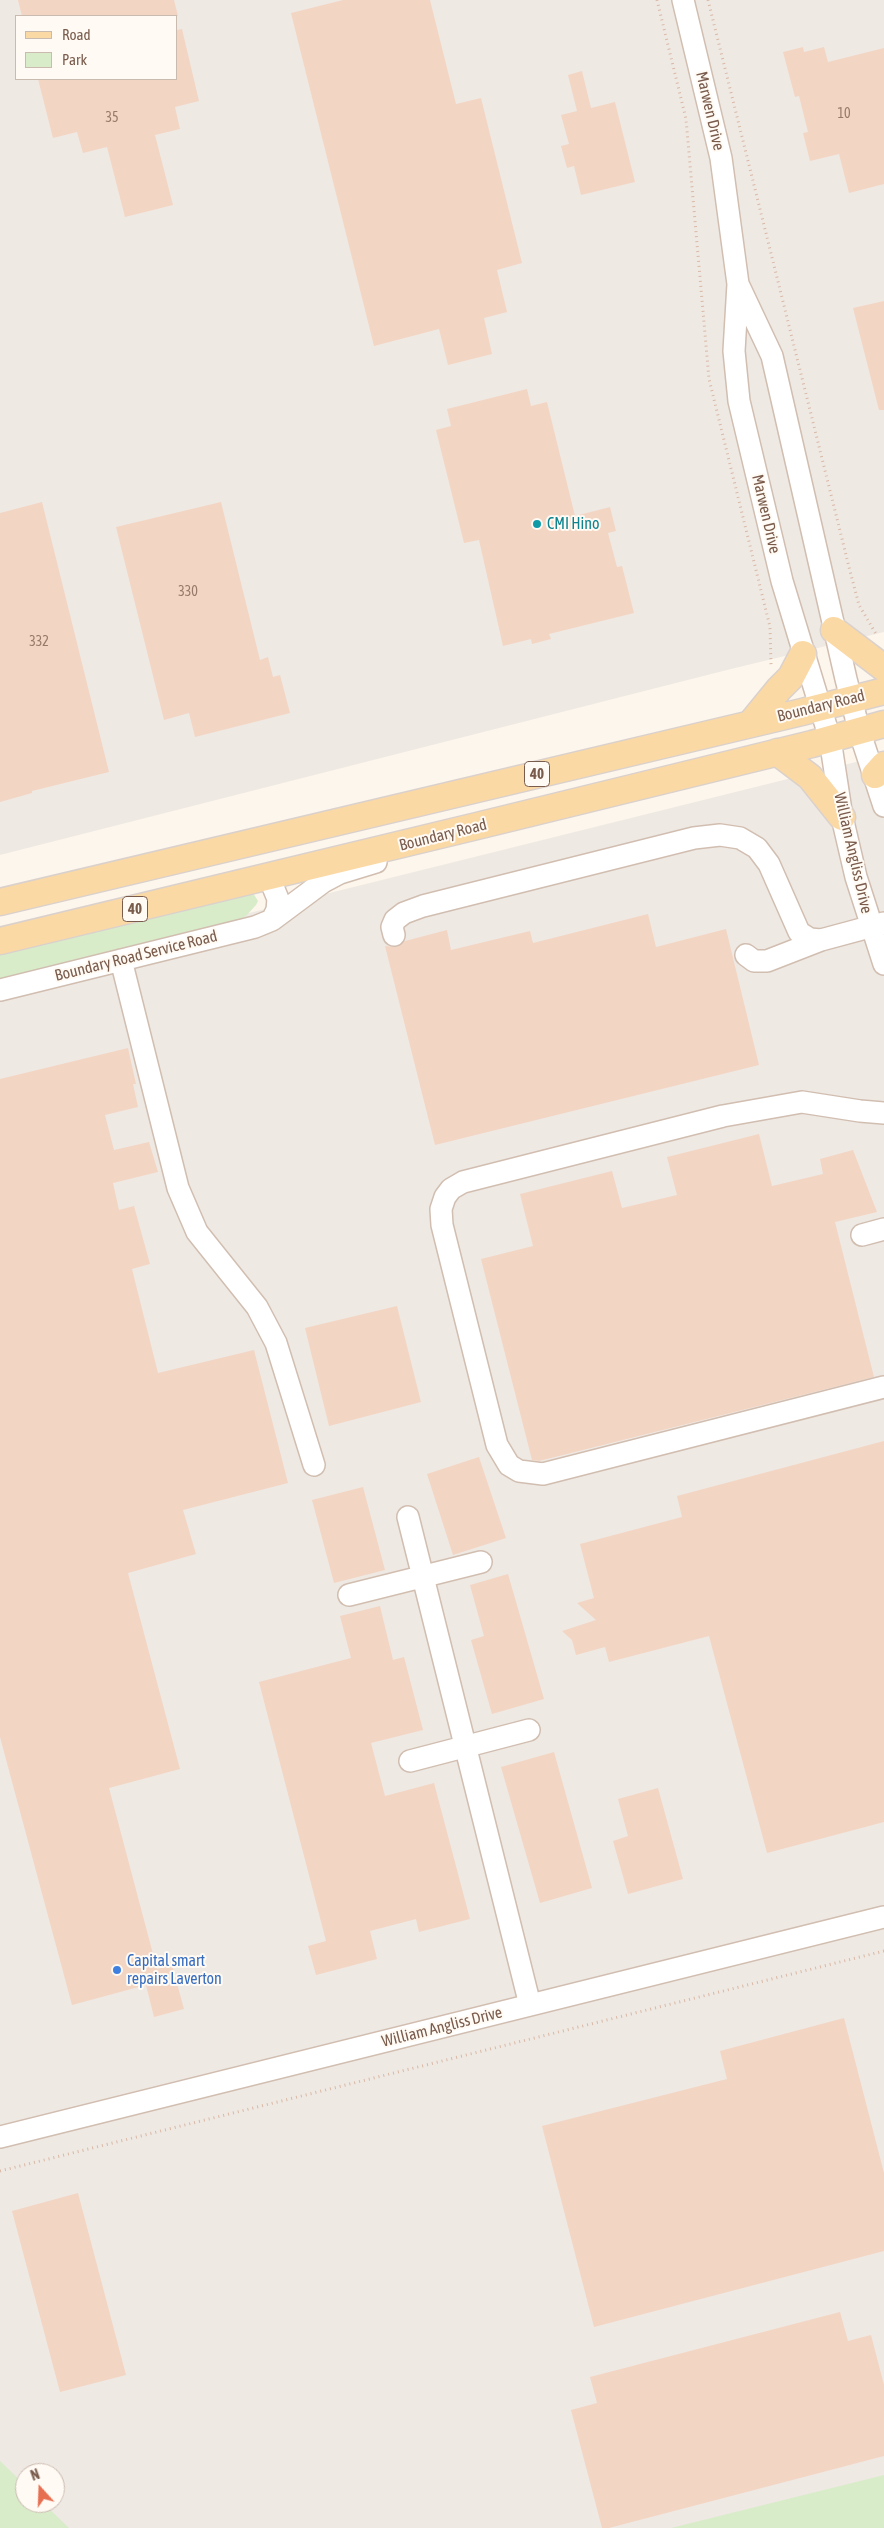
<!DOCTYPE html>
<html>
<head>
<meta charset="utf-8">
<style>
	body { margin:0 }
	#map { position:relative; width:884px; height:2528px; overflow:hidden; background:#fdf6ec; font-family:"Asap Condensed",sans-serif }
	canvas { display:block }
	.legend { position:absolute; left:15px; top:15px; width:162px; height:65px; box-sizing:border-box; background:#fffaf3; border:1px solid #cabbb1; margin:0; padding:6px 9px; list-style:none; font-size:15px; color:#7a5c4d }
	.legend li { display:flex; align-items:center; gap:10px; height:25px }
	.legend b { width:25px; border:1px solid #cabbb1 }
	.north { position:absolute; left:15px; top:2463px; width:50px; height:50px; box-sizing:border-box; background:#fffaf3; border:1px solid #cabbb1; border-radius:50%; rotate:340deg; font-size:14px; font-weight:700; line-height:20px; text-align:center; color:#7a5c4d }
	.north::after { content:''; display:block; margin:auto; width:18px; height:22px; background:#e76f51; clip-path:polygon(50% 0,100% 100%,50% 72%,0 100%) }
</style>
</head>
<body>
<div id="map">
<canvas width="884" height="2528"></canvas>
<ul class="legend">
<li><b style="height:6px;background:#fbd9a5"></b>Road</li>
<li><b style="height:14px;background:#d8ecc9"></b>Park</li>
</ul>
<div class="north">N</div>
</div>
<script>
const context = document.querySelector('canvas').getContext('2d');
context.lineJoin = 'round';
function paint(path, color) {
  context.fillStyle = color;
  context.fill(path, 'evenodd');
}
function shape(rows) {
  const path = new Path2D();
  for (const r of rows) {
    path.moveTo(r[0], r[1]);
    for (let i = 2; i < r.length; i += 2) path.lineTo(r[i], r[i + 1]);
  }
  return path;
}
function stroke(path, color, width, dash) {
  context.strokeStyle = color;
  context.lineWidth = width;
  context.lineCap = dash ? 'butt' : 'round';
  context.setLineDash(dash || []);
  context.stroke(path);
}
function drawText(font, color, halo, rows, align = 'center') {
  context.font = font + ' "Asap Condensed",sans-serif';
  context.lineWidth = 4;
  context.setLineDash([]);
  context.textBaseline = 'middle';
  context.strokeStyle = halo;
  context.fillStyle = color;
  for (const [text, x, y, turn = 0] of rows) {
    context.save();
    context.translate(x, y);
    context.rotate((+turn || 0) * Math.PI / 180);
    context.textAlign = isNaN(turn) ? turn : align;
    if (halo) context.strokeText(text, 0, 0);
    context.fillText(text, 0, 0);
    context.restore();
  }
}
paint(shape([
	[0,0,884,0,884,632,731,669,0,855],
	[16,16,176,16,176,79,16,79],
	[884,755,884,2528,0,2528,0,975],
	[25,2473,55,2473,55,2503,25,2503]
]), '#efe9e4');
paint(shape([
	[253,893,258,901,256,905,246,916,238,920,0,980,0,950],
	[0,2461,25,2485,25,2503,43,2503,69,2528,0,2528],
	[884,2475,884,2528,671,2528]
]), '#d8ecc9');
paint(shape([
	[18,0,174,0,178,16,22,16],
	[343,0,430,0,456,104,481,98,522,263,497,270,507,312,484,318,492,354,448,365,439,329,374,346,291,13],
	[182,29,199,101,175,107,180,129,155,135,173,205,125,217,107,147,83,153,77,132,53,138,38,79,176,79,176,30],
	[803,47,804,52,824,47,828,62,884,48,884,184,849,193,839,154,810,161,803,133,808,132,799,96,795,97,783,52],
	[582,71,591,108,615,102,635,182,581,195,574,166,567,168,561,146,569,144,561,115,577,111,568,75],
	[884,301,884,410,879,410,853,308],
	[527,389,531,406,547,402,575,516,610,507,616,531,608,533,617,567,622,566,634,613,549,634,551,639,532,644,531,639,503,646,479,540,464,543,436,430,451,426,447,409],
	[42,502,109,772,32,791,32,793,0,802,0,513],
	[221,502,260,660,268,657,273,677,280,675,290,713,195,737,189,713,164,720,116,527],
	[648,914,656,947,726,929,759,1065,435,1145,385,946,397,947,405,941,447,930,451,950,530,931,533,943],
	[128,1048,136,1084,133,1084,138,1107,105,1115,114,1150,149,1142,158,1172,113,1183,119,1210,134,1206,150,1264,132,1269,158,1373,254,1350,288,1483,183,1510,196,1554,128,1573,180,1769,109,1788,157,1969,172,1965,184,2009,154,2017,146,1985,72,2005,0,1737,0,1079],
	[759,1134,772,1186,823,1174,820,1159,853,1150,877,1212,835,1222,874,1377,539,1461,532,1460,481,1259,533,1246,520,1194,612,1171,622,1208,677,1195,667,1157],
	[397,1306,421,1402,329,1426,305,1328],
	[884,1441,884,1822,767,1853,709,1636,609,1662,605,1647,576,1655,572,1640,562,1631,596,1620,577,1603,594,1598,580,1544,682,1517,677,1496],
	[479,1457,506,1538,453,1555,427,1474],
	[363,1487,385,1570,334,1583,312,1500],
	[508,1574,544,1699,492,1714,471,1640,484,1636,470,1585],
	[380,1606,393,1660,404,1657,423,1730,371,1743,385,1796,434,1783,470,1919,419,1932,416,1919,370,1931,377,1959,316,1975,308,1946,326,1941,259,1682,351,1658,340,1616],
	[554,1752,592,1888,540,1903,501,1767],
	[658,1788,683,1879,628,1894,613,1841,628,1836,618,1799],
	[844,2018,884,2173,884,2251,594,2327,542,2126,727,2079,720,2051],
	[78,2193,126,2375,60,2392,12,2211],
	[840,2312,848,2341,871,2335,884,2385,884,2456,609,2528,602,2528,571,2410,597,2403,590,2377]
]), '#f3d5c3');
const minor = shape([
	[683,0,721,158,738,284,734,351,739,401,782,581,830,739,842,817,856,877,884,964],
	[739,286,772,356,846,679,859,730,884,806],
	[272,920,323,882,340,873,376,862],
	[394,935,392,927,395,920,404,913,423,906,694,838,720,835,740,838,757,848,769,864,799,932,810,939,821,940,884,923],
	[746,955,754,961,767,961,821,940],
	[121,960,178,1188,197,1232,257,1307,276,1343,314,1465],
	[0,990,255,927,272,920,277,910,278,899,269,877],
	[884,1113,860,1111,802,1102,723,1116,463,1182,451,1189,445,1197,441,1209,442,1225,497,1445,509,1465,519,1471,543,1474,884,1387],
	[862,1235,884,1229],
	[408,1517,530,2005],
	[349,1595,481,1562],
	[410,1761,529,1730],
	[0,2137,884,1917]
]);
const major = shape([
	[834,630,884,668],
	[752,722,779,689,791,677,803,654],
	[777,752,810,777,842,817],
	[875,775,884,765],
	[0,902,802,712,884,691],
	[0,941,477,826,812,744,884,724]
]);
stroke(minor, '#d1beb0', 24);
stroke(major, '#dad1cd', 29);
stroke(shape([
	[657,0,686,119,709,379,770,627,771,665],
	[708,0,850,571,859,605,876,634],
	[0,2171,884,1951]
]), '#d9b8a5', 3, [1, 4]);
stroke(minor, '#fff', 21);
stroke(major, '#fbd9a5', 26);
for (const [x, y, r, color] of [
	[537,524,5,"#0f9aa8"],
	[117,1970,5,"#3f7fe0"]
]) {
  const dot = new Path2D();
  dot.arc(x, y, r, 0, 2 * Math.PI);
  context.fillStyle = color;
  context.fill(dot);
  stroke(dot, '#fffaf3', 2);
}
drawText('14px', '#987a6a', null, [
	["10",844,114],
	["35",112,118],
	["330",188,592],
	["332",39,642]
]);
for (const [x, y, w] of [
	[537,774,25],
	[135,909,25]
]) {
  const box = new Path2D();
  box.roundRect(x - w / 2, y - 12.5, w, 25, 4);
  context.fillStyle = '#fffaf3';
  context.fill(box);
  stroke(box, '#7a5c4d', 1);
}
drawText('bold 15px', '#7a5c4d', null, [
	["40",537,774],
	["40",135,909]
]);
drawText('16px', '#7a5c4d', '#fffaf3', [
	["Marwen Drive",710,111,77],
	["Marwen Drive",766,514,77],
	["Boundary Road",821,706,-14],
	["Boundary Road",443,835,-14],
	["William Angliss Drive",853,853,77],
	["Boundary Road Service Road",136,956,-14],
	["William Angliss Drive",442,2027,-14]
]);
drawText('16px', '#0d838f', '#fffaf3', [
	["CMI Hino",547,524]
], 'left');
drawText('16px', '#366cbe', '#fffaf3', [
	["Capital smart",127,1961],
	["repairs Laverton",127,1979]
], 'left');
</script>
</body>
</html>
